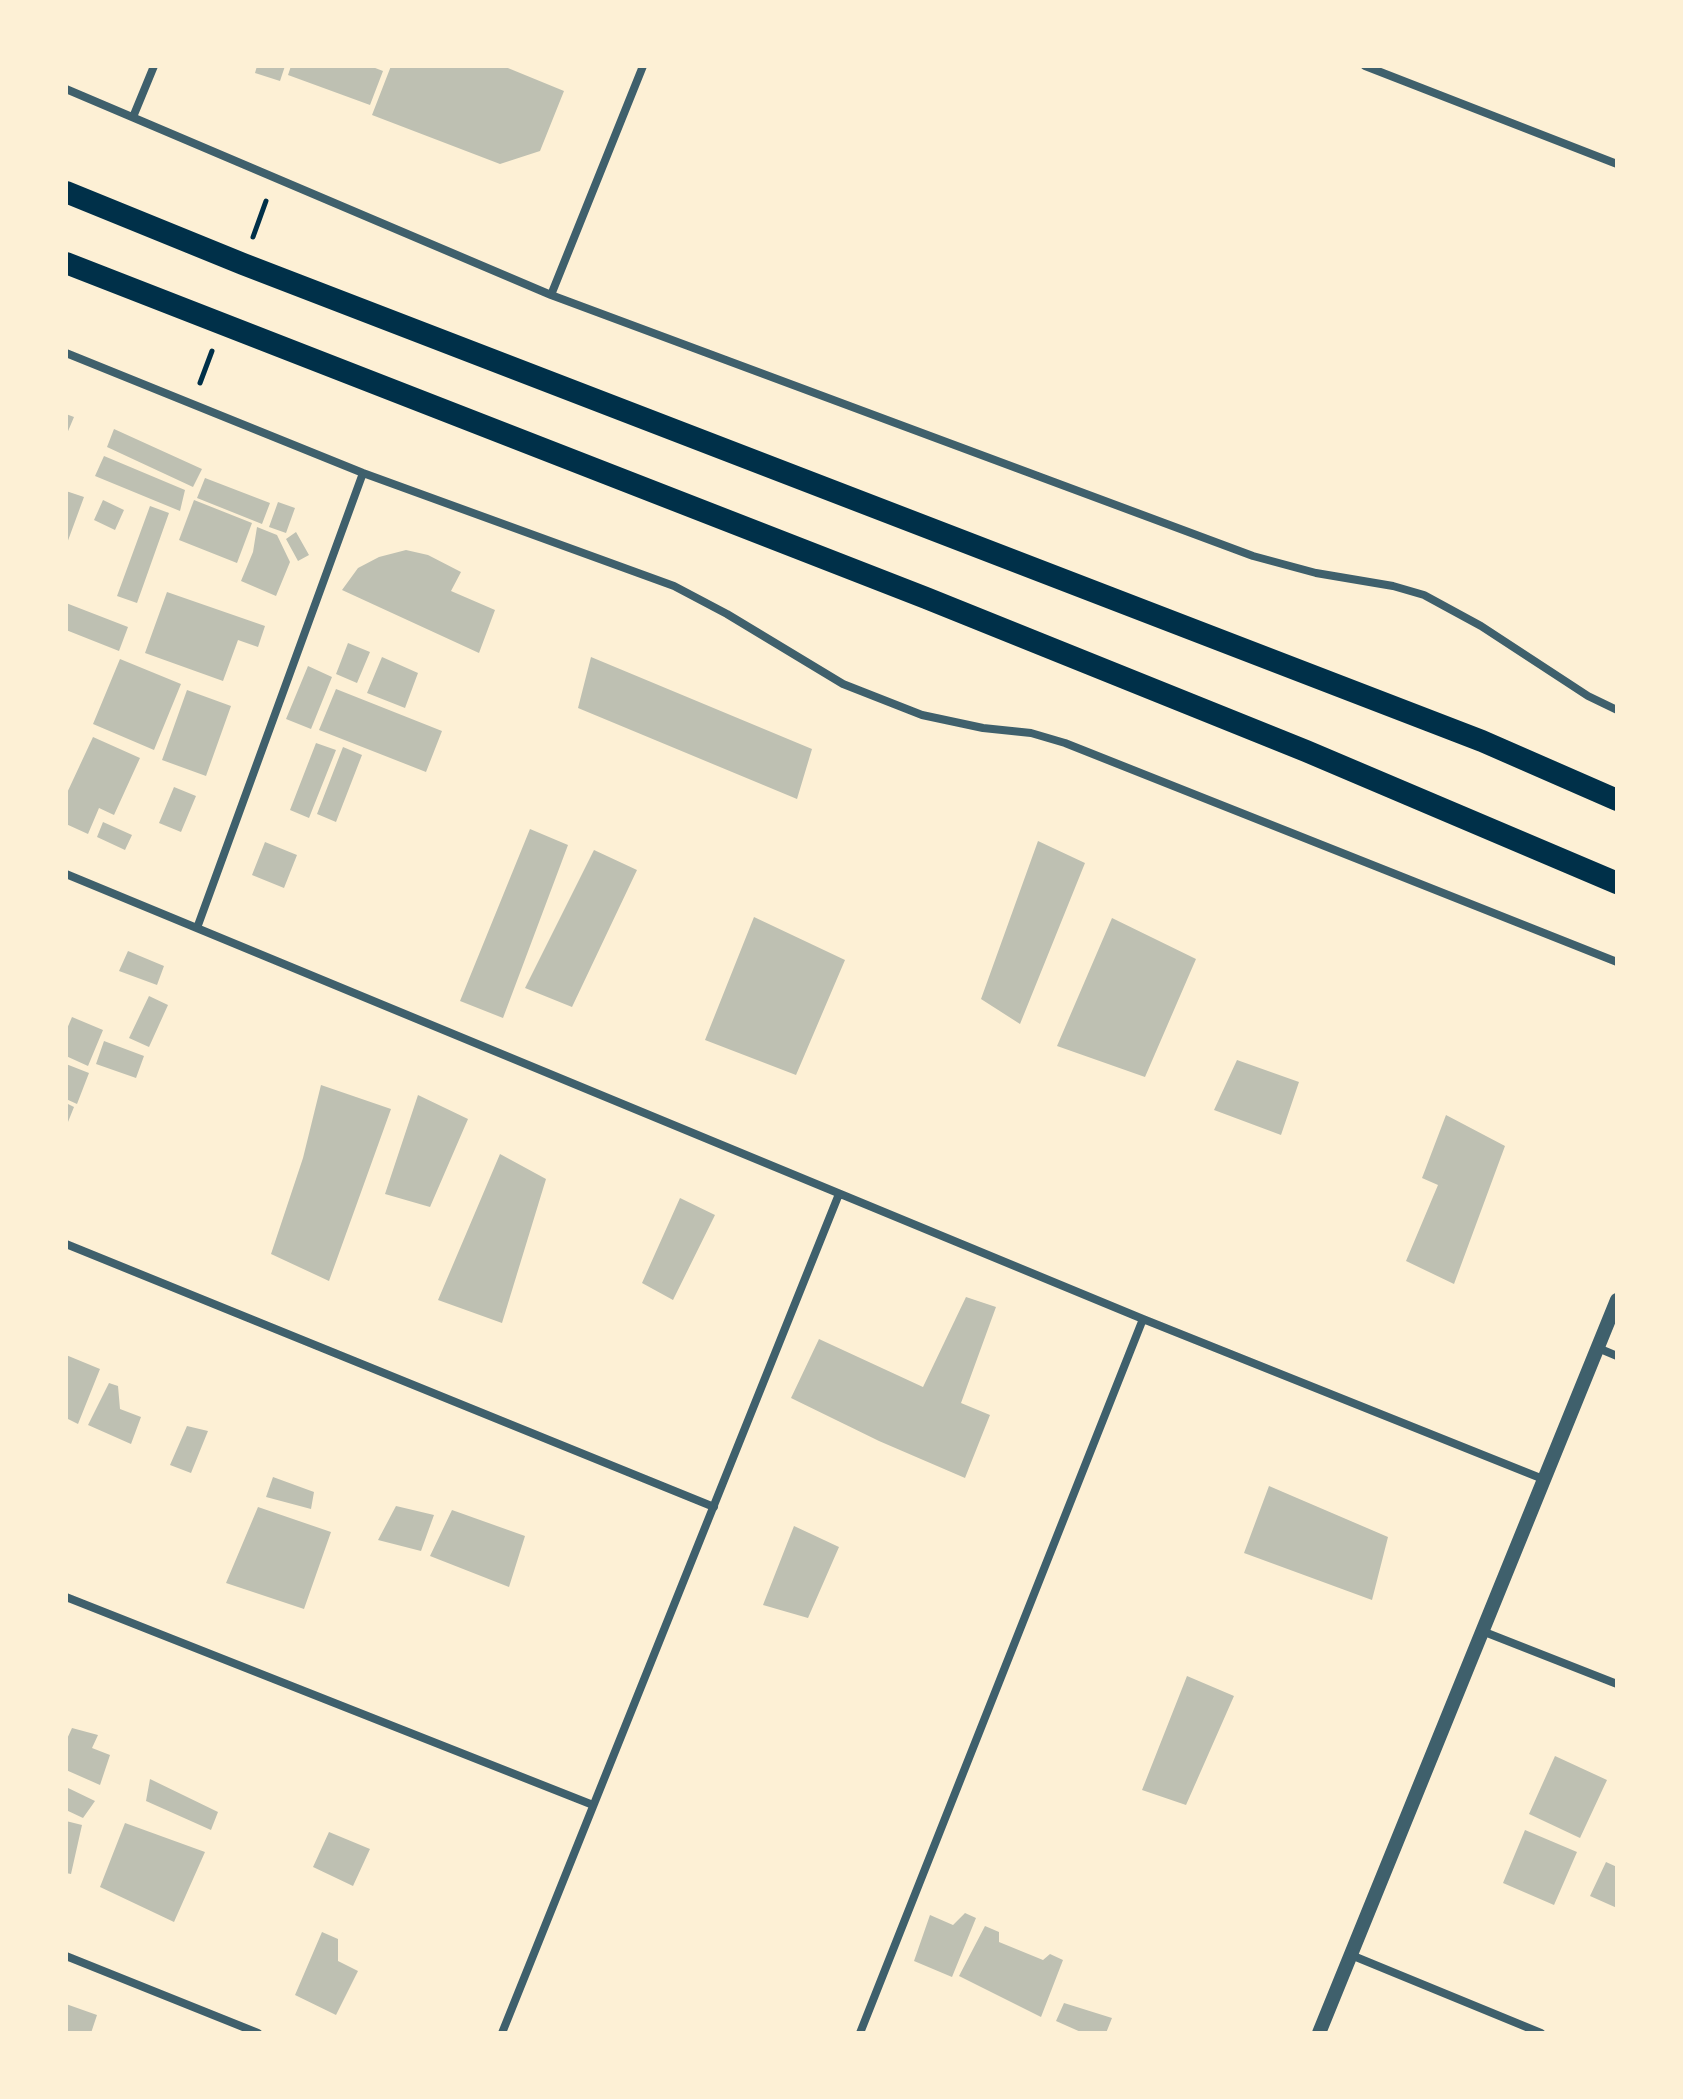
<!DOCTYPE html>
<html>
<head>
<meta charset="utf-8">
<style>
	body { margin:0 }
	#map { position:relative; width:1683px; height:2099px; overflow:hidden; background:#fdf0d5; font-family:Inter,sans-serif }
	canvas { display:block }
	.frame { position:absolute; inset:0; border:68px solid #fdf0d5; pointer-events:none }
</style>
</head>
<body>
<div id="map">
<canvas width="1683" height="2099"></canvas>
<div class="frame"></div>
</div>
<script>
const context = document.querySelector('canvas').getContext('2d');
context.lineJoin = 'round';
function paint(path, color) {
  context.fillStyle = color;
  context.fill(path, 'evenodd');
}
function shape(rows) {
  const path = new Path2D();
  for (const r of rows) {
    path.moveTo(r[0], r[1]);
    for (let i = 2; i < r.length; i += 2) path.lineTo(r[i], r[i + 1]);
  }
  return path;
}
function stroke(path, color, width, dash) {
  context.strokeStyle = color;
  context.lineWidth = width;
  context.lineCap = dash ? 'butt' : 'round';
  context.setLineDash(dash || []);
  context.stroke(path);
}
paint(shape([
	[257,66,285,66,280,81,255,73],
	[291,66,370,66,383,71,370,105,288,75],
	[391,66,503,66,564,91,540,151,500,164,372,115],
	[66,414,74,417,66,436],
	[114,429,202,469,193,487,107,447],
	[104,456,185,490,180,511,95,476],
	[205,478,270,503,262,524,197,498],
	[66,491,84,497,66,546],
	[103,500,124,510,115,530,94,520],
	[194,500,252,523,237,563,179,540],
	[278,502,295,508,286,533,269,527],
	[150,506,169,513,137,603,117,596],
	[257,527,277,535,290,562,276,596,241,581,253,552],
	[296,532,309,555,298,561,286,539],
	[406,550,428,555,461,572,451,591,495,610,479,653,342,590,358,568,379,557],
	[167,592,265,626,258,647,238,640,223,681,145,653],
	[66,603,128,627,119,651,66,630],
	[348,643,370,652,357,683,336,674],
	[382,657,418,673,405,708,367,693],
	[591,657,812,749,797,799,578,708],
	[120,659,181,684,154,750,93,724],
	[308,666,332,677,311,729,286,719],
	[336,689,442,731,426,772,319,730],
	[187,690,231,706,206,776,162,760],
	[93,737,140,758,114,815,99,808,88,834,66,824,66,795],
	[316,743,336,750,309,818,290,810],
	[343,747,362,755,336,822,317,814],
	[174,787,196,796,181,832,159,823],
	[103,822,132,835,125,850,97,837],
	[530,829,568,845,503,1018,460,1001],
	[1038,841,1085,863,1020,1024,981,999],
	[265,842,297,855,284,888,252,875],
	[594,850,637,870,572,1007,525,988],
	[754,917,845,960,796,1075,705,1040],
	[1112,918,1196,959,1145,1077,1057,1046],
	[128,951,164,966,157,985,119,971],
	[149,996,168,1005,149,1047,129,1038],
	[72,1017,103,1030,88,1066,66,1056,66,1031],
	[104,1041,144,1056,136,1078,96,1064],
	[1237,1060,1299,1082,1281,1135,1214,1110],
	[66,1064,89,1073,77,1104,66,1099],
	[321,1085,391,1109,329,1281,271,1254,303,1158],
	[418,1095,468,1119,430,1207,385,1194],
	[66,1103,74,1107,66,1127],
	[1446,1115,1505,1146,1454,1284,1406,1261,1438,1185,1422,1178],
	[500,1154,546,1179,502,1323,438,1300],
	[680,1198,715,1215,673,1300,642,1283],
	[966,1297,996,1307,961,1403,990,1415,965,1478,879,1441,791,1398,819,1339,923,1387],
	[66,1355,100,1369,78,1424,66,1418],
	[109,1383,118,1386,120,1409,141,1417,131,1444,88,1425],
	[187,1426,208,1431,191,1473,170,1465],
	[273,1477,314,1492,311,1509,266,1497],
	[1269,1486,1388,1537,1372,1600,1244,1553],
	[396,1506,434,1515,421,1551,378,1540],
	[258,1507,331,1532,304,1609,226,1583],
	[452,1510,525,1536,509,1587,430,1556],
	[794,1526,839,1547,808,1618,763,1605],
	[1187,1676,1234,1696,1186,1805,1142,1790],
	[72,1728,98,1735,92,1748,110,1755,100,1785,66,1770,66,1741],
	[1555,1756,1607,1780,1580,1838,1529,1814],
	[150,1779,218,1812,211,1830,146,1801],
	[66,1787,95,1801,83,1818,66,1810],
	[66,1821,82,1825,71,1874,66,1873],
	[125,1823,205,1852,174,1922,100,1887],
	[1525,1830,1577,1852,1554,1905,1503,1883],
	[329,1832,370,1849,353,1886,313,1867],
	[1606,1862,1617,1867,1617,1908,1590,1896],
	[965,1913,976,1918,952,1977,914,1961,930,1915,953,1925],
	[985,1926,999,1932,999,1942,1043,1960,1050,1954,1063,1960,1041,2017,959,1976],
	[322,1932,338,1939,338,1961,358,1971,336,2015,295,1995],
	[1064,2003,1112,2018,1106,2033,1083,2033,1056,2021],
	[66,2004,97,2015,91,2033,66,2033]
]), '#bec0b2');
stroke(shape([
	[253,237,266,201],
	[200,383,212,351]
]), '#003049', 5);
stroke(shape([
	[1365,66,1617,164],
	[66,89,551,295,1253,556,1316,573,1393,586,1424,595,1481,626,1588,696,1617,710],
	[133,117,154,66],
	[551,295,643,66],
	[66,353,363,473,674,586,727,614,843,684,922,715,983,728,1031,733,1065,743,1617,962],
	[66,874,1143,1319,1543,1479],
	[197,928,363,473],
	[66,1244,714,1507],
	[1598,1348,1617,1356],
	[66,1597,593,1805],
	[1482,1631,1617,1684],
	[1351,1955,1541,2033],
	[66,1956,258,2033],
	[502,2033,839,1194],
	[860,2033,1143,1319]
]), '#3f606c', 8);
stroke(shape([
	[1319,2033,1617,1300]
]), '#3f606c', 14);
stroke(shape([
	[66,192,243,264,1482,741,1617,800],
	[66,263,926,598,1306,751,1617,883]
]), '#003049', 22);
</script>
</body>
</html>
